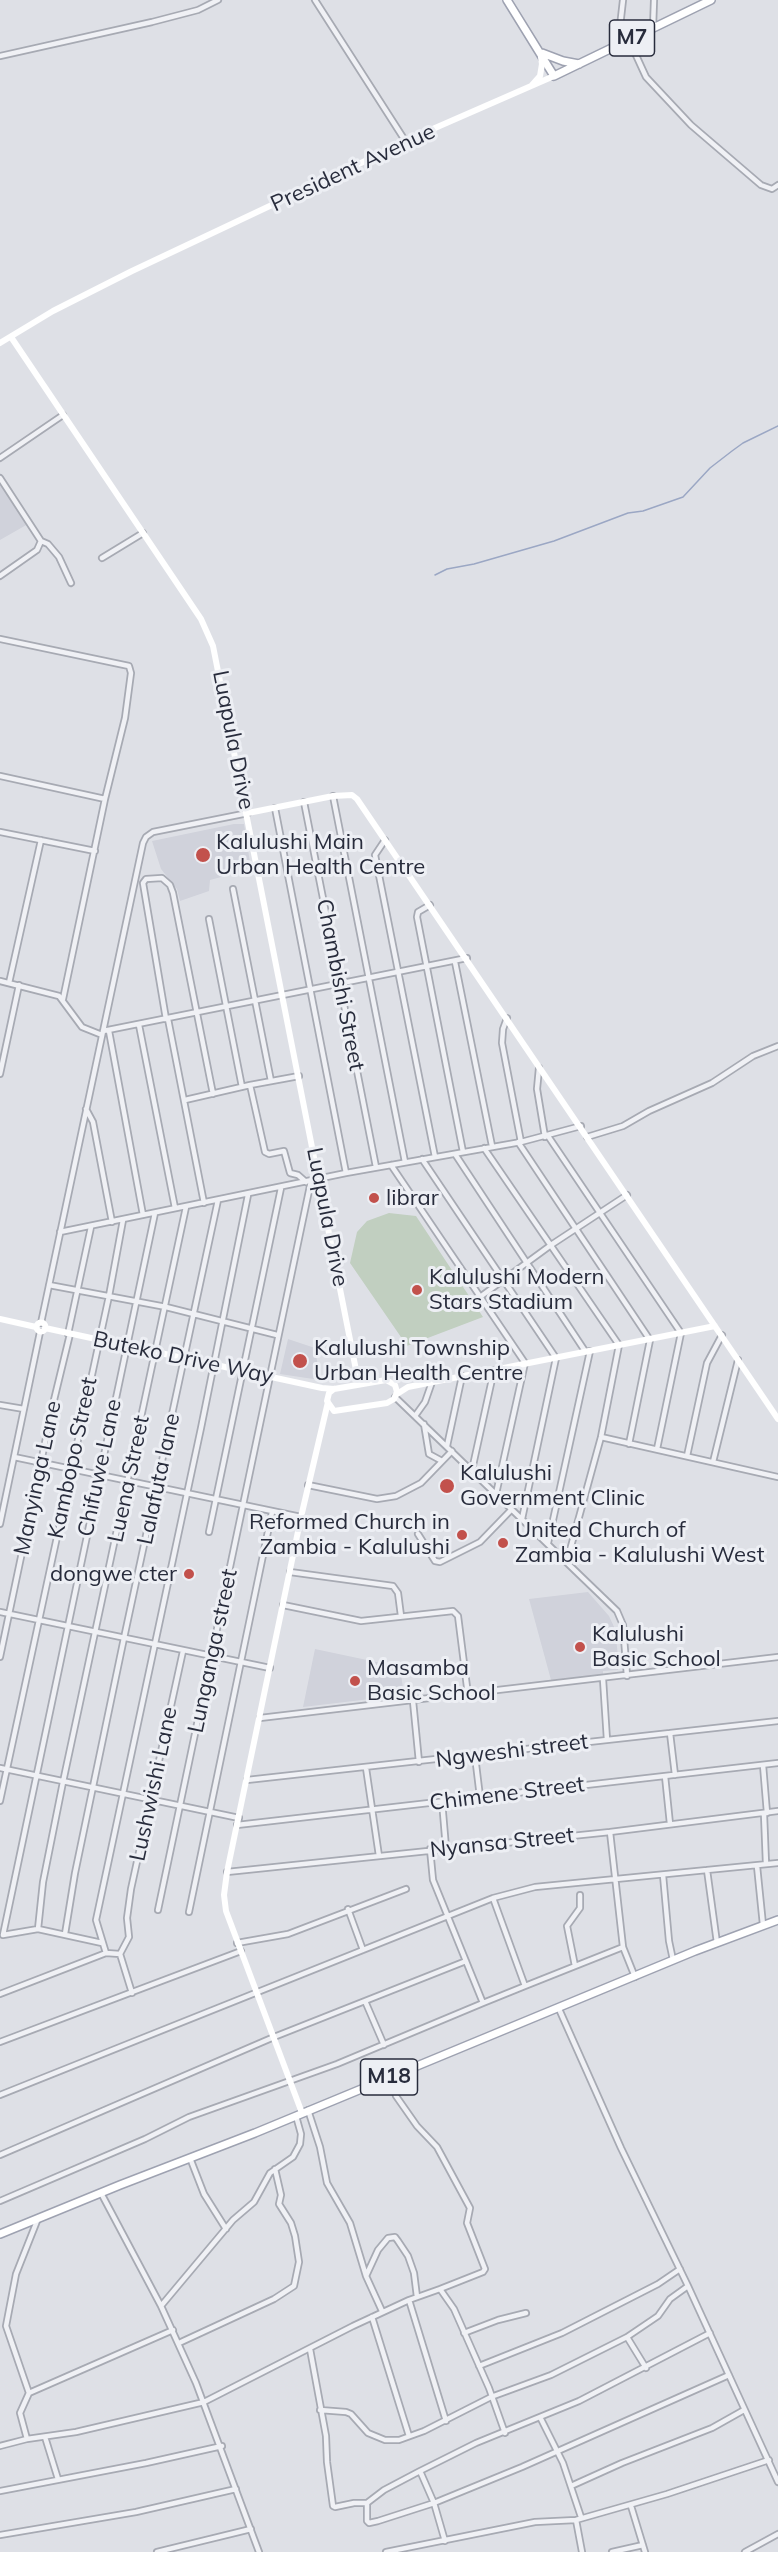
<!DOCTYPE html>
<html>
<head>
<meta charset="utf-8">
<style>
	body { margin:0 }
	canvas { display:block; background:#dee0e6 }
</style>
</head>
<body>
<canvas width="778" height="2552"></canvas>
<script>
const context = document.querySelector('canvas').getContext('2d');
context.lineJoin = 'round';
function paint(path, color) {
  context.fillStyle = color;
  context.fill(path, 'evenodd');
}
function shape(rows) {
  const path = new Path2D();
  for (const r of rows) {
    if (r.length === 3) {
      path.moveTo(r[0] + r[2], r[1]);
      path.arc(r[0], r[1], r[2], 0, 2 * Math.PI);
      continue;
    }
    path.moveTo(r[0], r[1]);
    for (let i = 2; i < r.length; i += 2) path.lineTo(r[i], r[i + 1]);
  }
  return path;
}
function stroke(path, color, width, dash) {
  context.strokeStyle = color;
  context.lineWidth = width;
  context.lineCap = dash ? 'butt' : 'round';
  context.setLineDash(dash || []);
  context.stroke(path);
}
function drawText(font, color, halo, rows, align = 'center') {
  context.font = font + ' Mulish,sans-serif';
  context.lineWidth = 6;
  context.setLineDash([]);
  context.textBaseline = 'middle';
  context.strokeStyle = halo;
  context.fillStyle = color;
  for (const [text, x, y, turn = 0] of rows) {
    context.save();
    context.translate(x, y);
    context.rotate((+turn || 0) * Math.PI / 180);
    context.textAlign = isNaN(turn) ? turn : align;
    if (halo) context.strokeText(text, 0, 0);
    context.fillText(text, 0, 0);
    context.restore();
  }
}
paint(shape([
	[0,481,28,524,0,540],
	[234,824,244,824,251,869,210,880,209,891,180,901,177,889,161,869,152,841],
	[288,1339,315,1348,320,1380,280,1374],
	[588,1592,609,1616,615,1629,619,1665,618,1670,603,1671,603,1675,551,1680,529,1599],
	[315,1649,400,1667,404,1695,303,1707]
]), '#d0d2db');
paint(shape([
	[389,1213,416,1216,483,1317,404,1347,403,1340,350,1263,357,1232,367,1221]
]), '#c1cfc0');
stroke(shape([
	[435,575,447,569,474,564,554,541,628,513,643,511,683,497,710,468,732,451,743,443,778,426]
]), '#9ba7c4', 1.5);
const street = shape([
	[315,0,406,142],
	[653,28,654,0],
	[629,40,646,77,691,125,761,185,772,189,778,185],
	[618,44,623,0],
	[0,56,152,22,198,10,218,0],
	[0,458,63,415],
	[0,478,41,541,37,550,0,576],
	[41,541,48,544,59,557,71,583],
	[102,558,143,533],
	[0,639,129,666,131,673,125,718,105,799],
	[0,776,105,799,63,999],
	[333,796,405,1162],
	[304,802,376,1167],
	[275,808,346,1173],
	[0,832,95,851],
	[385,840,375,855,435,1157],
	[233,889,271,1081],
	[430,905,418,912,417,917,463,1152],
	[209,919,242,1087],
	[455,962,492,1146],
	[0,981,59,996,82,1027,102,1035],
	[9,983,41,840],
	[507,1018,503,1029,502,1043,521,1142],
	[166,1019,143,883,146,879,162,878,170,885,173,893,213,1094],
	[168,1019,204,1203],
	[139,1025,175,1208],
	[103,1031,467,958],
	[109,1031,143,1215],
	[539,1068,537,1089,545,1137],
	[0,1074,19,985],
	[250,1085,265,1152,269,1154,284,1151,290,1173,298,1175,306,1182],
	[185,1100,250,1085,299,1076],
	[86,1109,93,1122,112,1222],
	[548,1136,681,1333,657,1449],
	[587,1137,623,1126,649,1111,712,1083,753,1056,778,1046],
	[518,1142,650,1340,629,1444],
	[484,1148,619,1345,601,1437,567,1561],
	[455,1154,585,1351],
	[422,1159,556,1358,522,1519],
	[391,1165,525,1363,496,1494],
	[60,1232,346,1173,521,1142,581,1126],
	[49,1285,166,1307,277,1335],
	[480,1297,551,1245,627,1195],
	[41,1323,143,843,146,837,153,832,248,813],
	[68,1334,91,1227],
	[395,1397,617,1611,623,1625,627,1676],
	[0,1405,24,1409],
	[415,1416,425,1402,432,1382],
	[424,1424,429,1454,442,1461],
	[601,1437,778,1477],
	[447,1446,462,1376],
	[687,1456,707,1363,722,1335],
	[14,1457,301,1517],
	[713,1462,738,1360],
	[472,1470,494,1370],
	[308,1485,377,1499,396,1496,421,1483,452,1451],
	[0,1524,40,1332],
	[209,1532,281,1188],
	[418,1534,435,1561,440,1562,480,1542,511,1510],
	[548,1543,590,1351],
	[290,1572,393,1586,398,1593,401,1616],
	[283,1605,361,1621,453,1611,458,1616,468,1695],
	[0,1612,270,1668],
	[0,1657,54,1400,70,1334],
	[603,1679,607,1740],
	[413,1701,419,1762],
	[260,1718,778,1657],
	[670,1733,675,1775],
	[475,1756,480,1797],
	[763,1765,767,1813],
	[0,1768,239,1818],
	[366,1768,379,1856],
	[665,1776,670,1824],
	[247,1780,778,1721],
	[0,1801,109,1296,123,1220],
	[442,1801,446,1848],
	[764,1814,766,1864],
	[237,1825,778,1763],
	[610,1832,623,1947],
	[757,1866,763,1925],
	[707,1870,717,1943],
	[227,1872,610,1832,778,1811],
	[663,1875,669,1941,673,1960],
	[348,1909,363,1950],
	[158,1910,311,1181],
	[189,1912,272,1512],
	[38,1929,43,1882,63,1782,186,1207],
	[65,1934,75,1873,124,1638,218,1200],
	[102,1943,38,1929,3,1935,155,1213],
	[237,1943,288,1934,406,1889],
	[106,1953,96,1920,201,1428,248,1195],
	[120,1954,129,1937,127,1918,131,1889,183,1651],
	[575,1966,567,1926,580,1908,580,1895],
	[525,1986,623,1947,635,1977],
	[0,1994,106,1953,120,1954,132,1993],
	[365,2001,384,2045],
	[483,2003,525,1986,493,1898],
	[559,2009,621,2148,688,2286,778,2482],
	[0,2042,241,1951],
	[390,2076,396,2096,417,2126,437,2147,470,2208,467,2223,485,2269,483,2272,440,2289],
	[0,2095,493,1898,535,1887,778,1863],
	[308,2110,320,2147,327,2183,350,2223,366,2276],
	[0,2155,274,2037,466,1961],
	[190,2158,204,2194,226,2229],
	[101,2193,161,2306,196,2383,259,2552],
	[0,2201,145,2139,189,2117,337,2064,483,2003,433,1880,430,1849],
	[161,2306,233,2220,254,2202,270,2173,293,2157,300,2144,301,2134,296,2116],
	[382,2311,366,2276,378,2250,388,2238,395,2237,398,2241,408,2256,414,2273,417,2297],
	[372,2317,409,2436],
	[464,2333,498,2320,526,2313],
	[710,2333,579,2401,476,2443,420,2471,434,2503,522,2467,729,2375],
	[627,2337,646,2368],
	[179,2343,274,2299,294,2286,299,2262,295,2236,291,2223,279,2204,281,2195,275,2169],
	[310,2349,326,2436,327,2462,333,2506,335,2507,354,2503,367,2503],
	[479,2366,562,2333,658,2284,680,2269],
	[29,2393,6,2326,16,2274,37,2221],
	[320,2410,346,2412,351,2414,368,2433,385,2440,399,2440,424,2431,491,2397,551,2375,627,2337,658,2316,670,2299,688,2286],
	[541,2419,563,2463,581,2517],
	[446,2421,409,2300,440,2289,454,2309,489,2388,505,2433],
	[45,2437,58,2479],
	[27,2439,20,2413,29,2393,173,2330],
	[0,2446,27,2439,76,2432,204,2402,353,2326,409,2300],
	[420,2471,384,2490,367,2503,367,2521,369,2523,378,2521,434,2503,445,2541],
	[571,2486,622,2463,712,2428,744,2410],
	[0,2491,146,2463,222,2446],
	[631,2506,645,2552],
	[576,2520,582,2552],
	[0,2535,136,2512,236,2489],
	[157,2552,251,2529],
	[386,2552,535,2522,576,2520,667,2494,769,2460],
	[612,2552,643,2545],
	[745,2552,778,2534]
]);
const primary = shape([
	[507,0,554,76,711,0],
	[542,53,563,61,579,64],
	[0,2234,120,2185,255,2133,695,1951,778,1920]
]);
stroke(street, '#a7aab3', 8);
stroke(primary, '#9ea2b1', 10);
stroke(street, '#f0f1f5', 4.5);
stroke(shape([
	[532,85,540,76,542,64,541,57],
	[11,337,201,619,213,646,357,1375,365,1383],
	[0,343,53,311,132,271,435,128,554,76],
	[248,813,333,796,352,795,357,799,778,1419],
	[0,1319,36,1327],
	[41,1327,4.5],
	[45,1328,322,1388,334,1389,386,1380,395,1385,397,1392,394,1399,387,1403,334,1411,327,1401,329,1393,334,1389],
	[397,1394,408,1387,715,1326],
	[302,2113,226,1911,224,1895,227,1872,301,1517,328,1402]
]), '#fff', 6);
stroke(primary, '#fff', 7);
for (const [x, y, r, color] of [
	[203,855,8,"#c2514c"],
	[374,1198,6,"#c2514c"],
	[417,1290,6,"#c2514c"],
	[300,1361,8,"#c2514c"],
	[447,1486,8,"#c2514c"],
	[462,1535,6,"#c2514c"],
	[503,1543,6,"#c2514c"],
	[189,1574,6,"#c2514c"],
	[580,1647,6,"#c2514c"],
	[355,1681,6,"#c2514c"]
]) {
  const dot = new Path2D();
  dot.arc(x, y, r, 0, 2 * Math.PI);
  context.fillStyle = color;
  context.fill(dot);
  stroke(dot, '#edeff4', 2);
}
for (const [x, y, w] of [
	[632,38,45],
	[389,2077,57]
]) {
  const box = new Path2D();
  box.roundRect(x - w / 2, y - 18, w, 36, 4.5);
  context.fillStyle = '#edeff4';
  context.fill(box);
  stroke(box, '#282c3c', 1.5);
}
drawText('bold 21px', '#282c3c', null, [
	["M7",632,38],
	["M18",389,2077]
]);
drawText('22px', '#282c3c', '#edeff4', [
	["President Avenue",353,168,-25],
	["Luapula Drive",233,740,79],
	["Chambishi Street",340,985,79],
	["Luapula Drive",327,1217,79],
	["Buteko Drive Way",183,1358,12],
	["Kambopo Street",73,1458,-78],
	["Chifuwe Lane",100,1468,-78],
	["Manyinga Lane",38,1478,-78],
	["Luena Street",129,1479,-78],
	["Lalafuta lane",159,1479,-78],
	["Lunganga street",213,1651,-78],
	["Ngweshi street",512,1751,-7],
	["Lushwishi Lane",154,1784,-78],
	["Chimene Street",507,1794,-7],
	["Nyansa Street",502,1843,-6]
]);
drawText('22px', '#282c3c', '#edeff4', [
	["Kalulushi Main",216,842],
	["Urban Health Centre",216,867],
	["librar",386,1198],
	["Kalulushi Modern",429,1277],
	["Stars Stadium",429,1302],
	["Kalulushi Township",314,1348],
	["Urban Health Centre",314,1373],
	["Kalulushi",460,1473],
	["Government Clinic",460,1498],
	["Reformed Church in",450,1522,"right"],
	["Zambia - Kalulushi",450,1547,"right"],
	["United Church of",515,1530],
	["Zambia - Kalulushi West",515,1555],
	["dongwe cter",177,1574,"right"],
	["Kalulushi",592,1634],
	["Basic School",592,1659],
	["Masamba",367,1668],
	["Basic School",367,1693]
], 'left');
</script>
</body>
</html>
